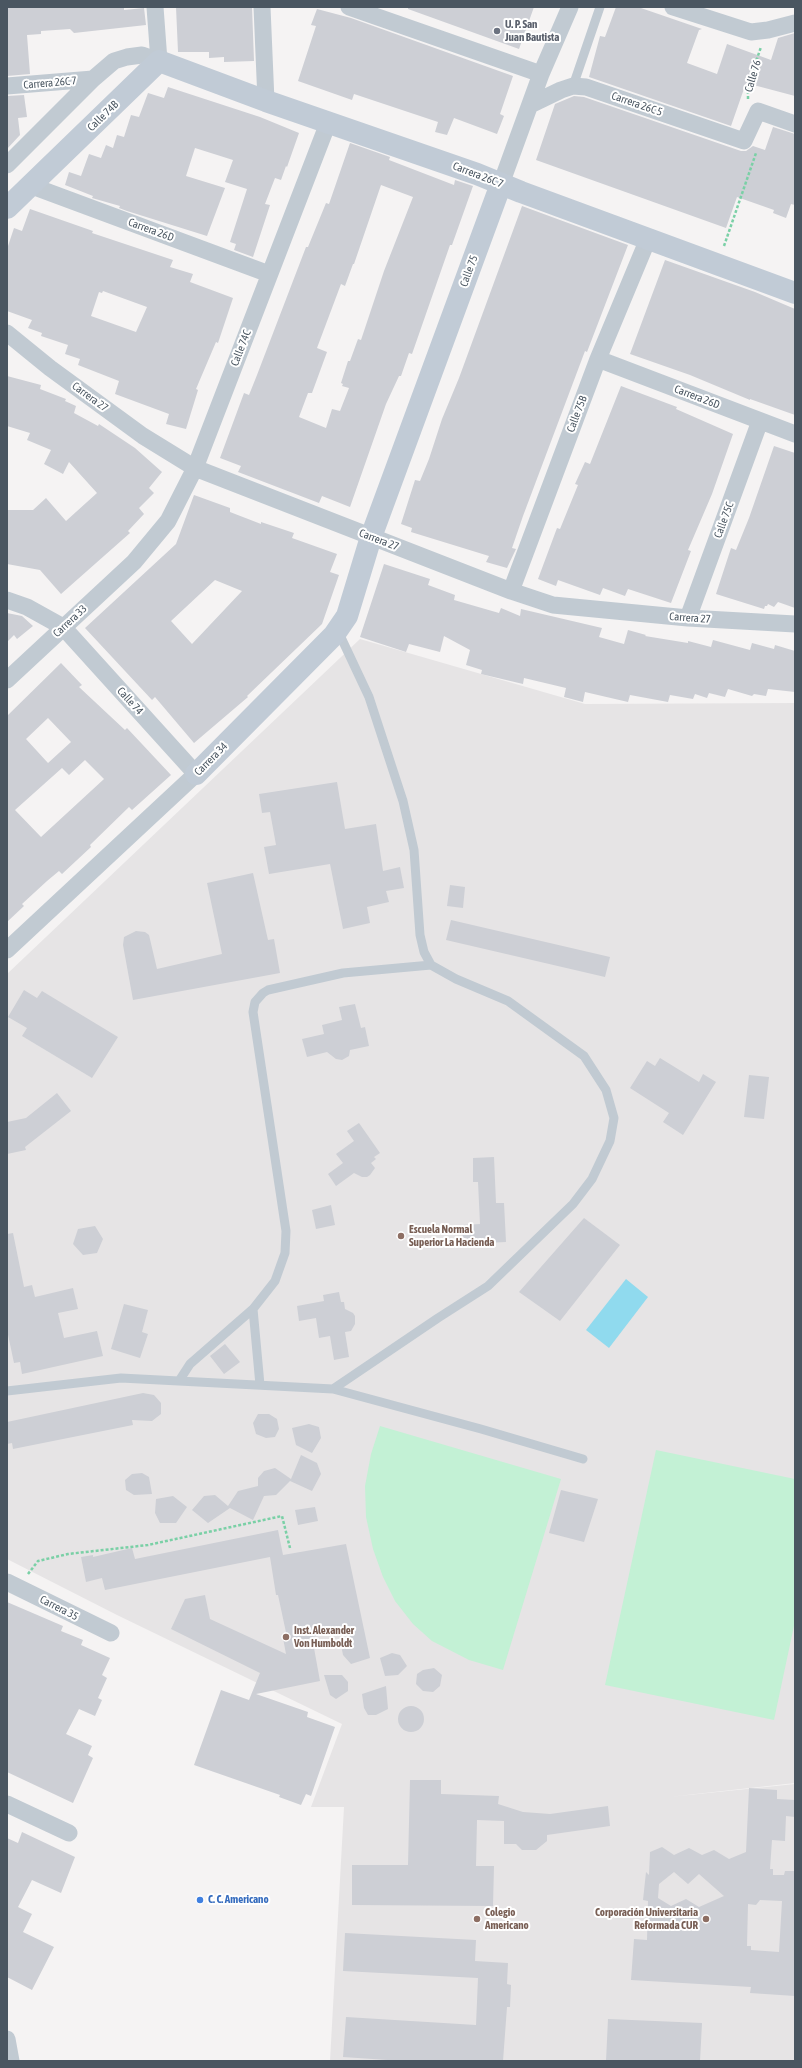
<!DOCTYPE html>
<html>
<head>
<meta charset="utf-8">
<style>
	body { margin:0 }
	#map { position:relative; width:802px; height:2068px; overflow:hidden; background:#f5f3f3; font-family:"Asap Condensed",sans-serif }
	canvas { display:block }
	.frame { position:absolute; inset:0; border:8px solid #4a5661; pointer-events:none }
</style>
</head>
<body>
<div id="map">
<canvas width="802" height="2068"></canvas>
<div class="frame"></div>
</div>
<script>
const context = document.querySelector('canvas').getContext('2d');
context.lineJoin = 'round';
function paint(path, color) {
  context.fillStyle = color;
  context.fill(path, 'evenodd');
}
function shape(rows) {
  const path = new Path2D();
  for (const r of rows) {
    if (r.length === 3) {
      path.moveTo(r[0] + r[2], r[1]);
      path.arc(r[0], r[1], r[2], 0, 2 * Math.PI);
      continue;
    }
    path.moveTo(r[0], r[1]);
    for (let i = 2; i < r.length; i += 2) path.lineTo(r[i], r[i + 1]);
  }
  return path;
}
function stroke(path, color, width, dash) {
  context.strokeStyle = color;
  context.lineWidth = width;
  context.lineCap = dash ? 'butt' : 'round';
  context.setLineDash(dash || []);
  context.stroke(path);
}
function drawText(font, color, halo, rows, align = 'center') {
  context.font = font + ' "Asap Condensed",sans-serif';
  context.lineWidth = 4;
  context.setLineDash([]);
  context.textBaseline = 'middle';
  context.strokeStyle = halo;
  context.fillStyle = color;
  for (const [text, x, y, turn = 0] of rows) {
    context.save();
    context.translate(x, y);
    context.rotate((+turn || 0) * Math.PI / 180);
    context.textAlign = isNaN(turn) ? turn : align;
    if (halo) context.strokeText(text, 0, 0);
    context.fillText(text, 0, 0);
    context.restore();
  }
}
paint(shape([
	[360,639,585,704,795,703,795,1783,669,1797,795,1784,795,2061,330,2061,344,1807,311,1807,342,1724,117,1615,7,1559,7,974]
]), '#e6e4e5');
paint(shape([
	[380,1426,561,1479,503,1670,469,1660,432,1641,413,1624,395,1601,383,1577,373,1549,366,1517,365,1486,371,1454],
	[656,1450,795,1479,795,1621,774,1720,605,1685]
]), '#c3f1d5');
paint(shape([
	[626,1279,648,1297,609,1348,586,1330]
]), '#90daee');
paint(shape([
	[7,7,124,7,124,10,144,8,146,25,74,33,70,29,41,31,41,34,27,35,30,74,7,76],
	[176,7,252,7,254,61,224,62,224,57,209,58,209,52,178,52],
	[408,7,534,7,519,49,408,9],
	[616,7,638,7,702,29,699,30,687,63,717,74,727,44,771,60,778,38,795,33,795,96,746,83,731,126,589,77,600,36,605,37],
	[317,9,351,18,513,76,500,114,504,116,497,134,454,118,447,135,435,132,438,122,354,94,352,100,298,81,316,26,311,25],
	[168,87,260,117,299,133,287,167,286,166,281,180,275,178,265,204,270,205,253,257,234,250,236,244,230,242,247,189,225,182,233,160,195,148,186,176,225,188,207,236,127,211,119,208,120,206,92,198,93,196,65,185,69,172,81,176,89,154,101,158,106,145,113,148,117,135,124,137,131,115,139,117,148,93,164,98],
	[24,95,27,117,18,118,20,135,7,149,7,96],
	[574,96,584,97,741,151,746,151,753,146,765,150,773,127,795,134,795,205,791,204,786,218,773,213,774,210,737,197,726,228,536,160,555,104],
	[350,143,390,157,389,160,454,185,455,180,473,186,452,245,450,245,412,354,409,353,401,376,399,376,386,404,350,507,322,496,319,503,238,472,241,466,220,458,244,393,249,395,257,375,306,247,308,247,326,203,329,204],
	[381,185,413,197,384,271,361,340,358,339,350,361,348,361,341,383,343,384,342,386,349,388,340,411,332,409,326,428,299,417,308,393,312,393,327,352,317,348,341,284,345,286,353,264,354,264],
	[522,206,628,245,587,352,585,351,523,516,512,548,516,549,507,568,486,562,489,556,411,532,412,528,401,524,415,480,420,481,429,459,442,419,459,378],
	[30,209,93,231,92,233,173,260,170,267,193,274,190,282,233,298,218,343,216,342,196,389,198,390,186,429,166,424,169,414,115,394,119,381,78,365,80,359,65,354,68,345,41,336,42,333,28,328,32,320,7,311,7,249,14,228,22,231],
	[103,291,147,307,136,332,91,316,99,292,102,293],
	[665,260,755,292,795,309,795,415,750,399,750,400,690,375,630,354],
	[7,376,41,385,40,389,66,399,65,401,76,406,74,413,98,426,99,424,135,448,162,472,149,488,154,493,139,508,144,514,128,531,130,533,61,594,40,570,7,564,7,510,33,510,46,498,66,521,97,493,69,462,63,474,44,464,51,450,27,440,30,433,7,426],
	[621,386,677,407,676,409,733,434,712,494,688,550,691,551,671,603,628,589,625,596,603,588,600,595,558,580,556,586,538,579,557,528,560,529,578,485,575,484,585,462,590,464],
	[774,446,795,453,795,608,778,602,774,607,768,604,767,606,765,606,764,609,716,594,731,548,736,550,749,518],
	[194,495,230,508,230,512,261,524,261,522,294,533,292,538,337,554,330,572,339,575,322,624,247,696,248,697,194,743,155,697,152,700,85,628,176,544],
	[215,580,242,591,192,644,171,621],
	[384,564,430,579,428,585,455,595,454,600,499,613,501,608,520,616,521,609,602,628,599,637,624,644,628,630,646,635,645,636,688,643,688,641,711,647,713,640,750,650,752,643,774,649,775,645,795,651,795,692,768,689,766,696,754,694,752,696,728,689,725,697,709,693,707,698,695,694,693,699,670,695,668,702,630,695,628,702,585,692,583,702,564,697,566,688,524,678,523,684,481,674,482,670,466,665,470,650,444,636,440,652,409,644,406,652,360,637],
	[7,613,22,616,33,626,17,639,14,635,7,642],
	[61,663,82,685,79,687,125,730,127,728,171,775,132,810,129,807,90,845,91,847,62,874,59,871,47,881,22,904,24,906,7,922,7,716],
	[48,718,71,742,48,763,26,739],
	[85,760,104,779,41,837,15,810,62,768,69,775],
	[337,782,345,829,376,824,383,871,400,867,404,888,386,891,389,902,367,907,370,923,343,929,330,864,269,874,264,847,276,845,270,812,262,813,259,794],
	[253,873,268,940,274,939,280,973,133,1000,123,945,124,937,136,931,145,932,149,935,157,969,222,954,207,883],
	[450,885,465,887,463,908,447,906],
	[451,920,610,957,605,977,446,940],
	[24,990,37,998,42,991,118,1037,92,1078,22,1036,27,1028,8,1017],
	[355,1004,361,1028,365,1027,369,1046,350,1050,349,1056,342,1060,336,1059,327,1052,307,1057,302,1039,324,1034,322,1025,342,1020,339,1007],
	[660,1058,699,1082,703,1074,716,1082,683,1135,663,1122,669,1113,630,1088,647,1061,655,1066],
	[749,1075,769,1077,764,1119,744,1117],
	[57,1093,71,1111,25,1147,26,1150,7,1154,7,1122,26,1118],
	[359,1123,380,1153,374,1157,376,1159,371,1163,375,1168,370,1175,367,1177,362,1177,354,1173,336,1186,328,1174,343,1163,336,1154,354,1141,347,1131],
	[494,1157,496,1203,504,1203,506,1242,463,1244,462,1225,480,1224,478,1182,473,1182,473,1158],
	[331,1205,335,1225,316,1229,312,1210],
	[584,1218,620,1245,560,1321,519,1292],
	[95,1226,103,1239,97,1253,83,1255,73,1244,78,1229],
	[13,1233,24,1287,32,1285,35,1297,73,1288,78,1309,58,1313,64,1338,97,1331,103,1356,22,1374,20,1362,14,1363,7,1330,7,1234],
	[339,1292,341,1302,344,1302,345,1309,353,1313,355,1316,355,1324,351,1331,345,1332,349,1357,334,1360,330,1336,319,1338,316,1318,299,1321,297,1306,324,1301,323,1295],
	[124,1304,148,1310,142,1332,148,1334,140,1358,111,1349],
	[225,1344,240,1362,224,1374,210,1356],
	[143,1393,154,1395,161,1403,161,1414,152,1421,132,1420,133,1425,13,1449,12,1443,7,1444,7,1422],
	[258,1414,269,1414,277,1419,279,1429,275,1437,266,1438,256,1434,253,1423],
	[309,1424,319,1427,321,1438,312,1453,296,1445,292,1428],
	[301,1455,317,1463,321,1474,312,1491,290,1481,276,1495,264,1496,253,1520,230,1508,208,1523,192,1510,204,1496,215,1495,228,1506,238,1491,258,1486,258,1478,264,1471,275,1468,291,1479],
	[142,1473,149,1477,152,1494,134,1495,126,1490,125,1480,132,1474],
	[561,1490,598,1499,584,1542,549,1533],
	[173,1496,187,1507,176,1523,160,1523,155,1513,156,1499],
	[315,1507,318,1521,298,1525,295,1510],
	[278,1530,283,1555,346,1544,370,1658,351,1664,343,1655,342,1650,348,1631,312,1637,320,1681,256,1694,308,1712,307,1717,335,1727,311,1796,306,1794,301,1805,279,1797,280,1795,194,1765,221,1690,249,1700,260,1673,171,1629,185,1599,205,1595,210,1619,286,1654,283,1638,287,1637,278,1595,276,1595,270,1557,105,1590,102,1578,86,1582,81,1557,93,1555,93,1557,132,1548,135,1559],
	[7,1602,63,1626,61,1631,83,1640,81,1645,110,1658,102,1675,107,1678,98,1698,102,1700,95,1716,79,1709,66,1734,92,1746,88,1755,93,1758,73,1803,7,1772],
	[392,1653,400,1655,407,1666,398,1675,385,1676,380,1658],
	[434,1668,442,1675,440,1686,433,1692,423,1691,416,1684,417,1674,423,1670],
	[324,1675,342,1675,348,1682,348,1691,336,1699,330,1695],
	[386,1686,388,1709,376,1715,368,1715,364,1708,362,1694],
	[411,1719,13],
	[410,1780,441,1780,441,1794,499,1796,498,1804,523,1812,550,1814,608,1806,610,1826,547,1835,547,1841,536,1850,522,1850,516,1844,504,1844,504,1821,477,1820,476,1866,494,1866,493,1906,352,1905,352,1865,408,1865],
	[749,1788,777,1790,777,1799,795,1800,795,1817,786,1816,785,1841,772,1840,770,1869,773,1869,773,1875,784,1875,785,1871,795,1871,795,1996,750,1993,751,1987,631,1980,634,1939,647,1940,648,1901,643,1900,646,1872,649,1875,650,1852,662,1847,674,1855,689,1848,702,1855,714,1850,729,1859,746,1852],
	[674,1872,688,1884,699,1874,724,1896,699,1907,686,1899,671,1906,658,1898,659,1884],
	[760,1900,782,1901,779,1952,751,1950,751,1946,747,1946,748,1904,756,1905],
	[22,1832,75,1857,61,1893,32,1880,18,1907,32,1914,23,1932,54,1947,32,1990,7,1977,7,1838,18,1843],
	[345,1933,476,1940,475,1961,508,1963,507,1984,511,1985,510,2007,507,2007,503,2061,402,2061,343,2057,346,2017,476,2025,478,1978,343,1971],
	[608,2019,702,2023,700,2061,606,2061]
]), '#cdcfd5');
stroke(shape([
	[748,99,748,85,761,47],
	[724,246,756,153],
	[28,1574,38,1561,68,1554,148,1545,282,1516,290,1548]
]), '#7ad0a6', 2.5, [3, 2]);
stroke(shape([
	[573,86,600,7],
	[253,1309,260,1385],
	[179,1381,190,1364,253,1309,275,1281,285,1253,286,1231,253,1012,255,1002,263,993,268,990,343,973,431,965],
	[333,1389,438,1318,488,1286,573,1204,592,1179,610,1141,614,1118,606,1090,584,1056,508,1001,456,979,431,965,424,952,420,935,414,850,403,801,369,697,338,631],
	[7,1391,121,1378,333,1389,481,1429,583,1459]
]), '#c1cad2', 9);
stroke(shape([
	[262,7,266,101],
	[349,7,541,74],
	[673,7,751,32,768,30,795,23],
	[7,86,93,79],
	[530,105,561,90,573,86,586,87,744,141,758,111,795,124],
	[7,165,93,79,114,61,127,57,142,55,159,61,155,7],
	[501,184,541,74,570,7],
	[32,186,269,274],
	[7,333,50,368,143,436,195,468,511,591,553,605,688,618,795,624],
	[598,359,795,434],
	[511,591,598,359,648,239],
	[7,600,27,607,63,627,196,774,7,950],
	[688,618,760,421],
	[7,680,134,562,168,521,195,468,328,123],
	[7,1582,111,1633],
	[7,1804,69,1833],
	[7,2039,11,2061]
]), '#c1cad2', 17);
stroke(shape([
	[7,208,159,61,266,101,477,174,521,192,795,293],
	[196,774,334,635,347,616,371,537,501,184]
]), '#c1cbd6', 22);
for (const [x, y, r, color] of [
	[497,31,4,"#6b7280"],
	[401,1236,4,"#8d6e63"],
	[286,1637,4,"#8d6e63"],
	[200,1900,4,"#3f7fe0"],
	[477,1919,4,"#8d6e63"],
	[706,1919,4,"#8d6e63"]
]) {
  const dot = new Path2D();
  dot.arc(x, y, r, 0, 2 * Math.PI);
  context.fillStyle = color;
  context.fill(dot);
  stroke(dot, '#fff', 1.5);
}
drawText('bold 11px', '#5b616d', '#fff', [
	["U. P. San",505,25],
	["Juan Bautista",505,38]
], 'left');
drawText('11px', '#4a5661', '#fff', [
	["Calle 76",753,76,-74],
	["Carrera 26C 7",50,83,-5],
	["Carrera 26C 5",637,104,19],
	["Calle 74B",103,116,-44],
	["Carrera 26C 7",478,175,21],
	["Carrera 26D",151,230,20],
	["Calle 75",469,271,-70],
	["Calle 74C",241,348,-69],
	["Carrera 27",90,397,36],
	["Carrera 26D",697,397,21],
	["Calle 75B",577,414,-69],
	["Calle 75C",724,520,-70],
	["Carrera 27",379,540,21],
	["Carrera 27",690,618,4],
	["Carrera 33",70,621,-43],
	["Calle 74",130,701,48],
	["Carrera 34",211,759,-45],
	["Carrera 35",59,1608,27]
]);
drawText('bold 11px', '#785e54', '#fff', [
	["Escuela Normal",409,1230],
	["Superior La Hacienda",409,1243],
	["Inst. Alexander",294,1631],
	["Von Humboldt",294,1644],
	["Colegio",485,1913],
	["Americano",485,1926],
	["Corporación Universitaria",698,1913,"right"],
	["Reformada CUR",698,1926,"right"]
], 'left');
drawText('bold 11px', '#366cbe', '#fff', [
	["C. C. Americano",208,1900]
], 'left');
</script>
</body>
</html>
